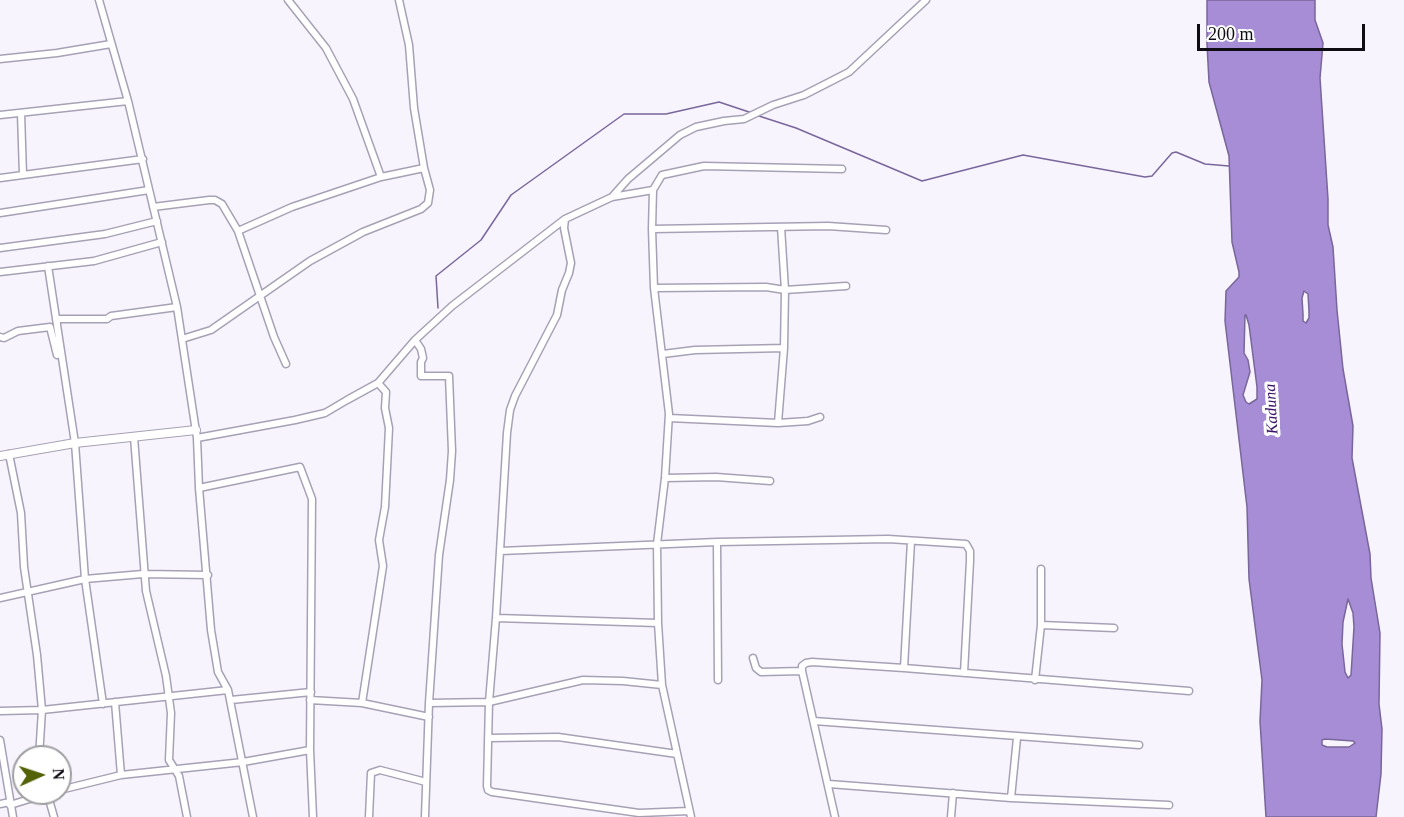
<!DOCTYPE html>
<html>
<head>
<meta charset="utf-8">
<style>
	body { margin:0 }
	#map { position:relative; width:1404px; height:817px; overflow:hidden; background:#f7f4fd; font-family:Georgia,serif }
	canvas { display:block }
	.north { position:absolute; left:12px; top:745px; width:60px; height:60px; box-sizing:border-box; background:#fff; border:2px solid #9f9ea1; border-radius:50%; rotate:87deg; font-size:16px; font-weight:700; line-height:24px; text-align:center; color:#0f0c13 }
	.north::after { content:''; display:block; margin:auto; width:21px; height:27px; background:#536206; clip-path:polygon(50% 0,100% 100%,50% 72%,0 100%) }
	.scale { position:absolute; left:1197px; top:24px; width:168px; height:27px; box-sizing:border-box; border:3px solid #0f0c13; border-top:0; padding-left:8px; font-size:18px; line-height:21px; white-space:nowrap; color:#0f0c13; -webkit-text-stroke:4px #fff; paint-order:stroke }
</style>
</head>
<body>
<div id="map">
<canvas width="1404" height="817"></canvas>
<div class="north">N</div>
<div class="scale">200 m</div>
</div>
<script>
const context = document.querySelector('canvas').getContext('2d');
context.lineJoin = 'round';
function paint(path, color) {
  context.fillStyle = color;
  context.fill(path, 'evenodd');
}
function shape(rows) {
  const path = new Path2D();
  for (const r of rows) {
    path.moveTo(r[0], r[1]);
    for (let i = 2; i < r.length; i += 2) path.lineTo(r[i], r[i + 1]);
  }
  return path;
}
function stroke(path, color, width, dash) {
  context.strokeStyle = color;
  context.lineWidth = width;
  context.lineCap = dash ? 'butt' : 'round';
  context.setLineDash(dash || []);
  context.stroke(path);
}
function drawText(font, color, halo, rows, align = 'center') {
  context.font = font + ' Georgia,serif';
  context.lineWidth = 6;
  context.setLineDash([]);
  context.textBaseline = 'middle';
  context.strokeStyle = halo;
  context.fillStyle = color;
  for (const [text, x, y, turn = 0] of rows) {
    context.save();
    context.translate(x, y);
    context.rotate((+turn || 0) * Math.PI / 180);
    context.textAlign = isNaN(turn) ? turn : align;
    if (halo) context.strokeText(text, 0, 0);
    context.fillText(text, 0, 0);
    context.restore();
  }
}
const water = shape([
	[1207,0,1315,0,1315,20,1323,43,1320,78,1328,199,1328,225,1333,247,1337,310,1343,369,1353,426,1352,458,1370,554,1371,578,1380,633,1379,704,1382,729,1381,774,1376,817,1266,817,1260,721,1262,680,1249,579,1247,507,1225,321,1226,291,1239,277,1239,272,1232,242,1229,156,1209,82,1207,44,1207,0],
	[1304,291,1308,294,1309,311,1309,318,1306,323,1303,321,1303,314,1302,298,1304,291],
	[1245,315,1246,315,1249,325,1257,387,1257,399,1249,404,1246,402,1243,395,1250,372,1248,360,1244,353,1245,315],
	[1348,599,1353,613,1354,627,1351,675,1348,678,1345,672,1342,644,1343,622,1348,599],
	[1325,739,1353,741,1355,743,1349,747,1327,747,1322,745,1322,740,1325,739]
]);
paint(water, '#a68dd5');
stroke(water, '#79669b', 1.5);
stroke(shape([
	[759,116,796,128,922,181,1023,155,1145,177,1152,176,1172,153,1176,152,1205,164,1229,166],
	[438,308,436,276,481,240,511,195,624,114,666,114,719,102,752,113]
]), '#79669b', 1.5);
const minor = shape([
	[99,0,128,101,177,307,197,438,199,488,211,630,218,672,228,690,253,817],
	[288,0,326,48,353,99,381,177],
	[0,59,57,53,111,44],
	[21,113,23,175],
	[0,115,128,101],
	[0,178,143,159],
	[653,190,652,229,654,288,669,414,665,478,657,544,658,623,662,685,691,817],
	[612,197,628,179,680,135,696,127,724,121,744,119,773,105,804,95,849,72,926,0],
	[153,207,209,200,215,200,222,204,238,231,274,337,286,364],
	[0,213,149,190],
	[565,219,564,228,571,263,569,273,562,290,557,315,515,396,510,410,507,433,496,618,489,702,487,786,488,790,492,792,639,813,689,811],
	[652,229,828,226,886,230],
	[238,231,292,207,381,177,424,168],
	[0,248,105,234,157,221],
	[48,266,75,443,85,579,103,704],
	[0,272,94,261,162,242],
	[654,288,766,287,785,290,846,286],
	[57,323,56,319,107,319,111,316,177,307],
	[0,337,4,338,18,331,50,327,57,355],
	[182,339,211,330,310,261,363,232,421,209,428,203,430,190,424,168,414,108,409,45,399,0],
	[415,340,421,349,423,358,421,362,421,376,449,376,452,451,450,480,439,555,429,703,425,817],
	[663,354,695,350,784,348],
	[669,418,778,423,808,421,820,417],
	[778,423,784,348,785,290,781,227],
	[134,437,146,591,166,676,171,713,169,760,179,776,187,817],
	[197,438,295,420,325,413,347,400,378,383,415,340,452,306,565,219,612,197,653,190,662,175,704,166,842,169],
	[9,454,21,513,24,567,37,655,42,710,39,757],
	[665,478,716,477,770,481],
	[199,488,300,467,312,499,310,750,313,817],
	[717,542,718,680],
	[500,551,717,542,888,539,966,544,970,551,970,561,964,673],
	[0,598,85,579,143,574,208,575],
	[496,618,658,623],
	[1041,625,1114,628],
	[753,658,756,668,761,672,802,671],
	[904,668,911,541],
	[1035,680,1041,625,1041,569],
	[231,700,311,692],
	[310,700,362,703,429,717],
	[115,702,121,775],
	[362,703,383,566,379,540,385,507,389,428,385,408,386,392,378,383],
	[429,703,489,702,583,680,623,681,662,685],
	[0,711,42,710,228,690],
	[814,721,1139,745],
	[488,738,558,737,677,754],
	[0,740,13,817],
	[829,784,1011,798,1169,805],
	[60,790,121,775,243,762,310,750],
	[43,793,50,803,54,817],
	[1011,798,1017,738],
	[0,804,10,802],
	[10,805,49,793],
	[369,817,371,773,380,770,426,782],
	[835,817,802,671,802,666,806,663,812,662,904,668,1189,691],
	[951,817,953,793]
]);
const tertiary = shape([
	[0,456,75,443,196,430]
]);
stroke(minor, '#a7a1b5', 9);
stroke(tertiary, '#a7a1b5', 10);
stroke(minor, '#fff', 6);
stroke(tertiary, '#fff', 8);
drawText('italic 16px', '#3c1469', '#fff', [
	["Kaduna",1272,409,-93]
]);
</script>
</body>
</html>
